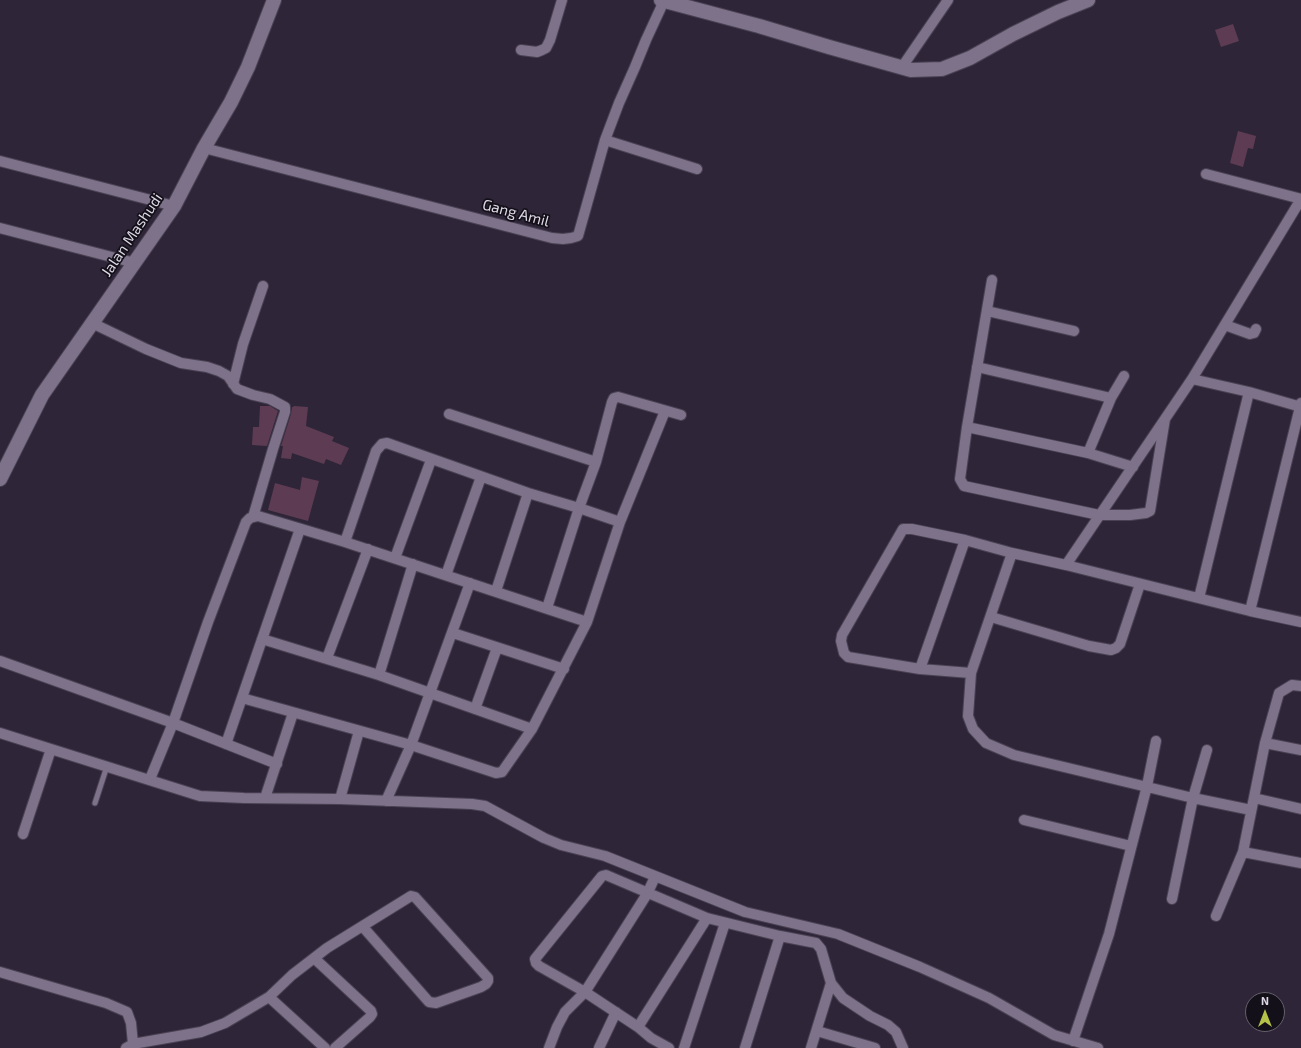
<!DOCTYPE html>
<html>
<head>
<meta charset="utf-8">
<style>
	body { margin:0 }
	#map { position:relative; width:1301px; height:1048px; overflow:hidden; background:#2e2539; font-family:"Exo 2",sans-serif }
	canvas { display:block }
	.north { position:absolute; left:1245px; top:992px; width:40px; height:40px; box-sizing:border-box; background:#141019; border:1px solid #65606b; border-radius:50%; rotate:0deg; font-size:11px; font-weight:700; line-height:16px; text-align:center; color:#ded8e6 }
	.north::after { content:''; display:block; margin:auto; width:14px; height:18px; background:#b4c24a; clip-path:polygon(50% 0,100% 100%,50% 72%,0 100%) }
</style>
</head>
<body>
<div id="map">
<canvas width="1301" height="1048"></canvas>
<div class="north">N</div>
</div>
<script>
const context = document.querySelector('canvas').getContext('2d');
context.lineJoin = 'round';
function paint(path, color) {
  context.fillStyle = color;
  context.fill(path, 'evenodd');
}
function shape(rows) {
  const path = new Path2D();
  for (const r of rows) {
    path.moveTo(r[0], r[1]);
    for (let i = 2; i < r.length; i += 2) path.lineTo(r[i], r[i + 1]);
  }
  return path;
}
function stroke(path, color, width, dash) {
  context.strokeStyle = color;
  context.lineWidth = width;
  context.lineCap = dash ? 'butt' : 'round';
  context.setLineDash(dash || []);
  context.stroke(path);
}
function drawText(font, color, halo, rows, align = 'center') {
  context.font = font + ' "Exo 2",sans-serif';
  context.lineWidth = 3.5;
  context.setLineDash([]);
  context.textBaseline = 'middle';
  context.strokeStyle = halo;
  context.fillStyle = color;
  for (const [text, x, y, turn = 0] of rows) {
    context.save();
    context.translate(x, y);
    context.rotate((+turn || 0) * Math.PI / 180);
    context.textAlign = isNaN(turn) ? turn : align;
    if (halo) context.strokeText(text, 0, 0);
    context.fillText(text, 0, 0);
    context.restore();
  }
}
paint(shape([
	[1233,24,1239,41,1221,47,1215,30],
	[1238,131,1256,136,1253,149,1248,148,1243,167,1230,163],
	[260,406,270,406,278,411,267,446,252,445,253,427,259,427],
	[294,406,308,407,306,426,334,437,332,441,349,448,341,465,326,459,324,464,292,453,291,459,281,458,283,446,281,446,291,414,292,407,293,407],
	[302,477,319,481,308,521,268,510,275,483,300,490]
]), '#5d3c53');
const lane = shape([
	[95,803,107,766]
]);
const street = shape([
	[521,50,537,52,542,50,546,48,550,40,562,0],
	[902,67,948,0],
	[605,140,697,169],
	[204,148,552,238,563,239,571,238,578,236,605,140,619,103,635,67,646,40,664,1],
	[0,161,174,206],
	[1206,174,1301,199],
	[0,228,135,263],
	[992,280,967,427,1088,453,1133,467],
	[987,311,1074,331],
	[92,323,146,349,181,363,207,367,219,371,228,376,237,389,253,395,270,399,285,407,285,412,273,449,253,517],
	[1225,325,1250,334,1254,333,1256,329],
	[977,367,1111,398],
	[1192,379,1249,392,1301,407],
	[233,384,243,344,263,286],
	[449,414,596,462],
	[967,427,960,479,964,486,1099,515,1130,515,1146,513,1150,511,1165,419],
	[1088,453,1111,398,1124,376],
	[345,542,376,451,382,444,387,443,528,493,579,508,620,522],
	[1012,553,971,673,968,716,973,729,986,743,1014,755,1193,798,1251,810],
	[395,558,431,460],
	[1066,565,1192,379,1301,199],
	[446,575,481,477],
	[496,591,528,493],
	[1199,598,1249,392],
	[547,608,579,508,596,462,612,402,614,398,618,397,681,415],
	[1250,611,1301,403],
	[991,617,1089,646,1111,650,1116,648,1120,644,1140,584],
	[453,633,564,669],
	[262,639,379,675,532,729],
	[327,658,368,549],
	[0,661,173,723,277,764],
	[920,669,965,540],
	[971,673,920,669,848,657,844,653,841,641,842,635,903,529,912,529,965,540,1012,553,1066,565,1250,611,1301,622],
	[379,675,413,564],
	[242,698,411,745,496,773,502,772,532,729,587,622,620,522,665,411],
	[475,709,497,648],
	[0,733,200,796,244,798,340,799,472,804,485,806,544,838,561,845,605,856,745,912,838,934,920,967,989,998,1054,1035,1098,1048],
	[1265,743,1301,750],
	[226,744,300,529],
	[150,779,173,723,208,622,246,522,250,518,258,516,345,542,587,622],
	[265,798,293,713],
	[1254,798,1301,809],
	[340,799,359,731],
	[386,801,411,745,470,583],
	[1024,820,1131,846],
	[23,834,51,749],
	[1243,852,1301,863],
	[1172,899,1193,798,1207,750],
	[1216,916,1243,852,1265,743,1279,693,1292,685,1301,686],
	[314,958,371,1011,372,1014,370,1017,335,1048],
	[0,972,106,1003,127,1012,131,1023,133,1044,126,1048],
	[269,997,325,1048],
	[638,1027,707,918],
	[817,1031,875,1048],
	[1073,1041,1109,934,1147,786,1156,741],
	[133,1044,201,1032,225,1023,269,997,292,975,327,948,411,896,415,897,488,978,488,981,486,984,481,987,436,1003,429,1002,363,927],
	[549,1048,557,1027,565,1012,585,992,647,894,655,877],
	[599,1048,616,1012],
	[669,1048,651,1038,638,1027,585,992,539,966,536,963,535,959,602,876,606,875,707,918,780,936,816,943,821,949,831,983,843,998,870,1016,888,1025,896,1032,903,1048],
	[684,1048,725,923],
	[745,1048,780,936],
	[811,1048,831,983]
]);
const secondary = shape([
	[661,0,759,26,829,47,911,70,942,69,970,58,1013,34,1058,12,1088,0],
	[0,479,42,395,174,206,204,148,231,102,248,67,274,0]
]);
stroke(lane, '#4a4253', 7);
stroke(street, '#4a4253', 12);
stroke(secondary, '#4a4253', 16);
stroke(lane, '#7d728a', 5);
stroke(street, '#7d728a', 10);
stroke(secondary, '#7d728a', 14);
drawText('15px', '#ded8e6', '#141019', [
	["Gang Amil",516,213,15],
	["Jalan Mashudi",132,235,-56]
]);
</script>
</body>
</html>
